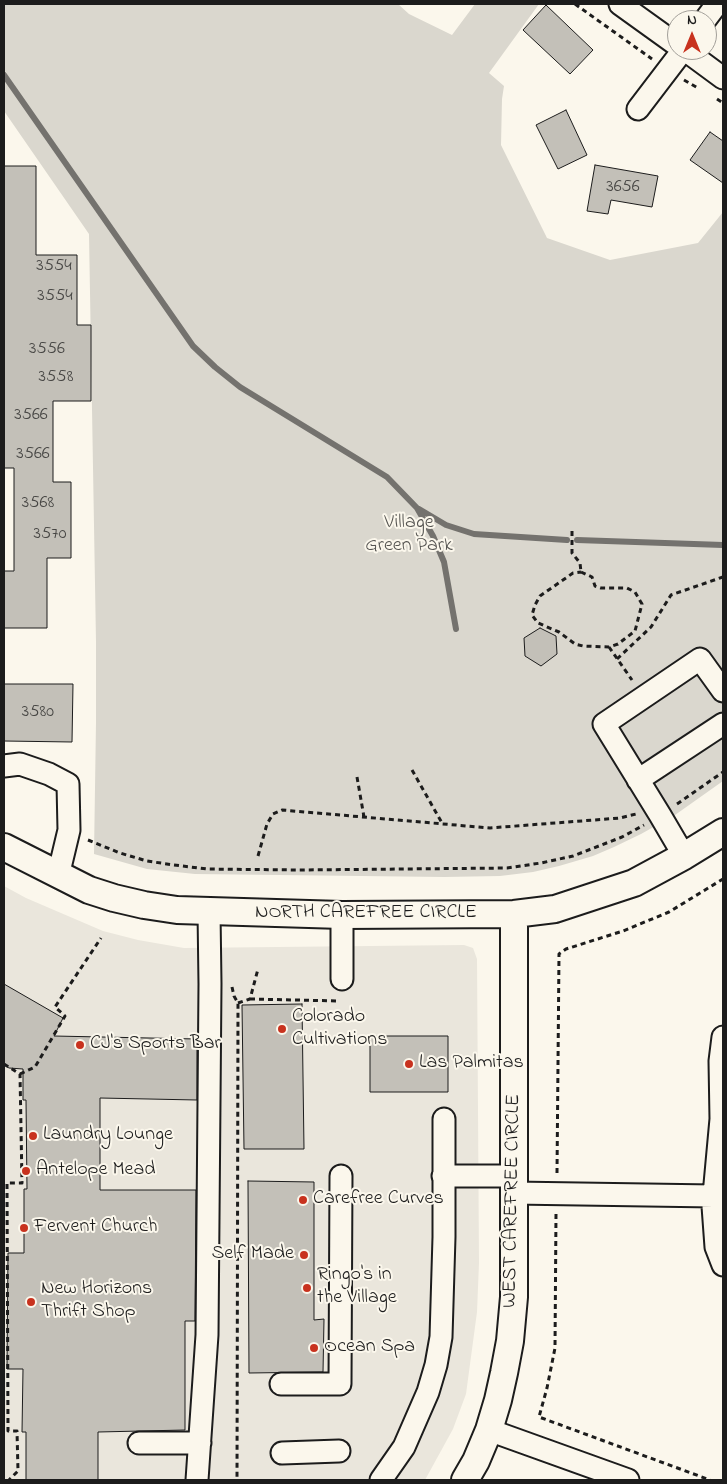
<!DOCTYPE html>
<html>
<head>
<meta charset="utf-8">
<style>
	body { margin:0 }
	#map { position:relative; width:727px; height:1484px; overflow:hidden; background:#fbf7ec; font-family:"Indie Flower",sans-serif }
	canvas { display:block }
	.frame { position:absolute; inset:0; border:5px solid #1c1c1c; pointer-events:none }
	.north { position:absolute; left:667px; top:10px; width:50px; height:50px; box-sizing:border-box; background:#fbf7ec; border:1px solid #a29f99; border-radius:50%; rotate:0deg; font-size:14px; font-weight:700; line-height:20px; text-align:center; color:#1c1c1c }
	.north::after { content:''; display:block; margin:auto; width:18px; height:22px; background:#c8321e; clip-path:polygon(50% 0,100% 100%,50% 72%,0 100%) }
</style>
</head>
<body>
<div id="map">
<canvas width="727" height="1484"></canvas>
<div class="frame"></div>
<div class="north">N</div>
</div>
<script>
const context = document.querySelector('canvas').getContext('2d');
context.lineJoin = 'round';
function paint(path, color) {
  context.fillStyle = color;
  context.fill(path, 'evenodd');
}
function shape(rows) {
  const path = new Path2D();
  for (const r of rows) {
    path.moveTo(r[0], r[1]);
    for (let i = 2; i < r.length; i += 2) path.lineTo(r[i], r[i + 1]);
  }
  return path;
}
function stroke(path, color, width, dash) {
  context.strokeStyle = color;
  context.lineWidth = width;
  context.lineCap = dash ? 'butt' : 'round';
  context.setLineDash(dash || []);
  context.stroke(path);
}
function drawText(font, color, halo, rows, align = 'center') {
  context.font = font + ' "Indie Flower",sans-serif';
  context.lineWidth = 4;
  context.setLineDash([]);
  context.textBaseline = 'middle';
  context.strokeStyle = halo;
  context.fillStyle = color;
  for (const [text, x, y, turn = 0] of rows) {
    context.save();
    context.translate(x, y);
    context.rotate((+turn || 0) * Math.PI / 180);
    context.textAlign = isNaN(turn) ? turn : align;
    if (halo) context.strokeText(text, 0, 0);
    context.fillText(text, 0, 0);
    context.restore();
  }
}
paint(shape([
	[4,886,26,898,103,931,138,940,184,948,464,945,473,948,477,959,479,1263,477,1312,466,1394,453,1429,425,1480,4,1480]
]), '#eae6dc');
paint(shape([
	[4,4,398,4,409,14,452,35,475,4,539,4,489,73,504,86,502,99,501,145,547,238,610,260,698,243,723,212,723,781,675,815,641,834,614,847,593,856,559,866,533,872,500,876,444,877,195,874,147,869,94,854,96,722,96,642,89,234,4,111]
]), '#dad7ce');
stroke(shape([
	[4,75,193,346,215,367,240,387,387,477,417,508,433,536,444,562,456,629],
	[419,509,446,525,474,534,567,540],
	[577,540,723,545]
]), '#74726e', 6);
const building = shape([
	[546,5,593,50,570,74,523,30,546,5],
	[566,110,587,155,558,169,536,125,566,110],
	[710,132,723,141,723,183,690,160,710,132],
	[595,165,658,176,652,207,611,200,608,214,587,211,595,165],
	[4,166,36,166,36,255,77,255,77,325,91,325,91,401,53,401,53,482,71,482,71,558,47,558,47,628,4,628,4,571,14,571,14,468,4,468,4,166],
	[540,628,556,636,557,654,541,666,525,656,524,638,540,628],
	[4,684,73,684,72,742,4,741,4,684],
	[4,984,63,1018,54,1036,197,1039,197,1100,100,1098,100,1190,196,1190,195,1321,185,1321,185,1430,98,1432,98,1480,26,1480,26,1432,22,1432,23,1369,7,1369,8,1253,24,1253,24,1189,27,1189,26,1100,23,1100,23,1069,9,1068,4,1065,4,984],
	[302,1004,304,1149,244,1149,242,1005,302,1004],
	[370,1036,448,1036,448,1092,370,1092,370,1036],
	[248,1181,314,1182,314,1320,324,1319,323,1372,249,1373,248,1181]
]);
paint(building, '#c3c0b8');
stroke(building, '#1c1c1c', 1);
const minor = shape([
	[620,4,677,45],
	[705,20,717,4],
	[685,50,723,78],
	[638,109,683,50],
	[4,766,20,764,49,774,68,784,69,830,58,876],
	[638,780,723,724],
	[684,856,660,815,604,724,700,659,723,691],
	[342,979,342,915],
	[723,1037,720,1061,721,1119,713,1206,716,1247,723,1265],
	[443,1176,514,1176],
	[513,1193,714,1196],
	[281,1384,340,1384,341,1176],
	[489,1430,628,1480],
	[139,1443,200,1443],
	[282,1453,339,1451],
	[197,1480,207,1335,210,984,209,912],
	[381,1480,404,1447,428,1392,436,1365,441,1337,444,1237,444,1119]
]);
const major = shape([
	[4,847,89,890,114,898,144,905,177,910,342,915,514,914,555,909,634,883,684,856,723,832],
	[465,1480,476,1461,489,1430,498,1400,504,1373,510,1341,514,1297,514,914]
]);
stroke(minor, '#1c1c1c', 25);
stroke(major, '#1c1c1c', 30);
stroke(shape([
	[575,4,652,59],
	[684,80,698,88],
	[717,99,723,103],
	[572,531,572,553,580,563,581,572],
	[581,572,592,577,595,586,601,588,627,588,635,592,642,604,635,631,618,644,609,647,583,646,575,644,559,632,538,623,532,615,535,605,540,596,573,573,581,572],
	[609,647,632,680],
	[617,659,651,627,671,595,723,577],
	[412,770,442,823],
	[357,777,364,817],
	[677,804,723,772],
	[88,840,120,853,147,861,174,865,207,869,299,870,507,868,541,863,573,856,622,837,644,825],
	[258,856,267,824,273,814,282,810,490,828,620,818,636,814],
	[232,987,234,996,238,1003,237,1480],
	[250,999,339,1001],
	[238,1003,250,999,258,969],
	[4,1064,20,1074,22,1183,7,1183,8,1431,17,1431,18,1471,9,1480],
	[20,1074,35,1067,65,1016,55,1007,101,938],
	[557,1173,559,954,566,949,623,931,669,912,723,879],
	[556,1214,555,1348,547,1388,539,1417,710,1480]
]), '#1c1c1c', 3, [5, 4]);
stroke(minor, '#fbf7ec', 21);
stroke(major, '#fbf7ec', 26);
for (const [x, y, r, color] of [
	[282,1029,5,"#c8321e"],
	[80,1045,5,"#c8321e"],
	[409,1064,5,"#c8321e"],
	[33,1136,5,"#c8321e"],
	[26,1171,5,"#c8321e"],
	[303,1200,5,"#c8321e"],
	[24,1228,5,"#c8321e"],
	[304,1255,5,"#c8321e"],
	[307,1288,5,"#c8321e"],
	[31,1302,5,"#c8321e"],
	[314,1348,5,"#c8321e"]
]) {
  const dot = new Path2D();
  dot.arc(x, y, r, 0, 2 * Math.PI);
  context.fillStyle = color;
  context.fill(dot);
  stroke(dot, '#fbf7ec', 2);
}
drawText('18px', '#464543', null, [
	["3656",623,188],
	["3554",54,267],
	["3554",55,297],
	["3556",47,350],
	["3558",56,378],
	["3566",31,416],
	["3566",33,455],
	["3568",38,504],
	["3570",50,535],
	["3580",38,713]
]);
drawText('20px', '#555451', '#fbf7ec', [
	["Village",409,524],
	["Green Park",409,547]
]);
drawText('20px', '#1c1c1c', '#fbf7ec', [
	["NORTH CAREFREE CIRCLE",366,914],
	["WEST CAREFREE CIRCLE",513,1201,-89]
]);
drawText('20px', '#1c1c1c', '#fbf7ec', [
	["Colorado",292,1018],
	["Cultivations",292,1041],
	["CJ's Sports Bar",90,1045],
	["Las Palmitas",419,1064],
	["Laundry Lounge",43,1136],
	["Antelope Mead",36,1171],
	["Carefree Curves",313,1200],
	["Fervent Church",34,1228],
	["Self Made",294,1255,"right"],
	["Ringo's in",317,1276],
	["the Village",317,1299],
	["New Horizons",41,1290],
	["Thrift Shop",41,1313],
	["Ocean Spa",324,1348]
], 'left');
</script>
</body>
</html>
